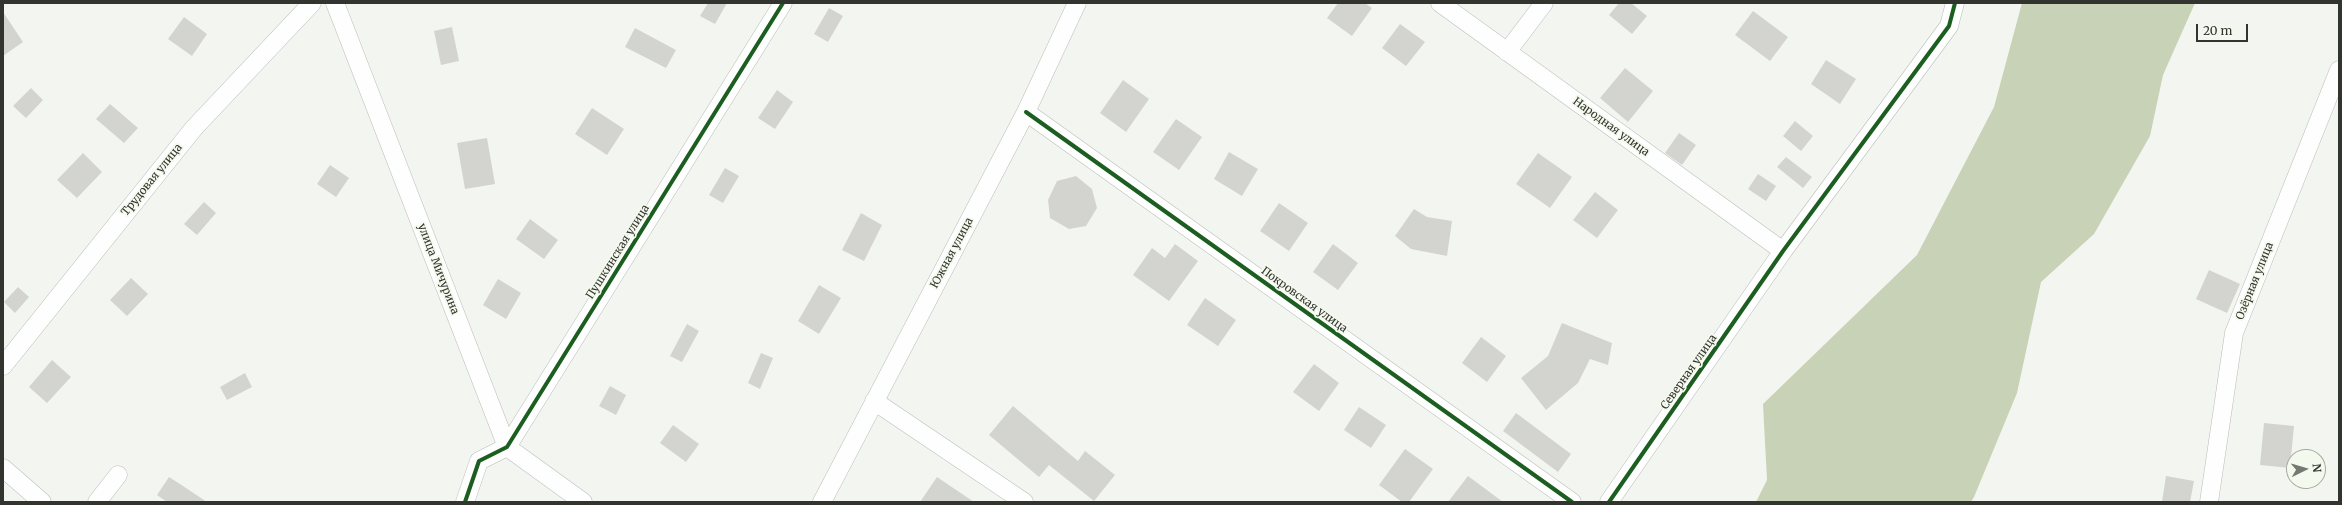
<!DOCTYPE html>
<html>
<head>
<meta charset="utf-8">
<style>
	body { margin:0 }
	#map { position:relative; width:2342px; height:505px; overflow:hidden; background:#f3f6f0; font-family:Merriweather,serif }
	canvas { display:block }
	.frame { position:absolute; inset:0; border:4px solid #32342f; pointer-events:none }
	.north { position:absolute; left:2286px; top:449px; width:40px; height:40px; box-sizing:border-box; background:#f4f9ed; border:1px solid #a6aaa1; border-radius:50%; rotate:85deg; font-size:11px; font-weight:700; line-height:16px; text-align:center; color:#32342f }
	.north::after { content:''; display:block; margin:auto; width:14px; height:18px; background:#767873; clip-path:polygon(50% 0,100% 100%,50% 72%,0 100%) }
	.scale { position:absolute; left:2196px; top:24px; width:52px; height:18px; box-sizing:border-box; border:2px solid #32342f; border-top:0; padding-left:5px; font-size:12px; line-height:14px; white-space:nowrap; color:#32342f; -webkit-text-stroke:3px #f4f9ed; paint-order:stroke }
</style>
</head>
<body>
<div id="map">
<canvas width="2342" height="505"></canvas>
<div class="frame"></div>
<div class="north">N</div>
<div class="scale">20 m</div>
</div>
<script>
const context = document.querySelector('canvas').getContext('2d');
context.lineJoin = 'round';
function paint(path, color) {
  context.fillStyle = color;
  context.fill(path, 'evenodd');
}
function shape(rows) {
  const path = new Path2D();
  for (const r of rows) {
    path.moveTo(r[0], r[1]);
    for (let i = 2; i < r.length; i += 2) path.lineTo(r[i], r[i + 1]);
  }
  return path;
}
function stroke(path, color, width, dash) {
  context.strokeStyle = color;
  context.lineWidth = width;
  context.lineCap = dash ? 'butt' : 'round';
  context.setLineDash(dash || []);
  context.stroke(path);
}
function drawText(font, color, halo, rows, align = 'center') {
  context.font = font + ' Merriweather,serif';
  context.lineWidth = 3.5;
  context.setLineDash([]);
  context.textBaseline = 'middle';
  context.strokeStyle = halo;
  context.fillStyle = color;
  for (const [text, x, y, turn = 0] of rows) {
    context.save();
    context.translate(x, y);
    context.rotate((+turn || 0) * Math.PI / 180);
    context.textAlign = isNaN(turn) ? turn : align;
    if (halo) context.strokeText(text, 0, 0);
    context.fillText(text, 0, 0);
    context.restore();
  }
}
paint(shape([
	[2022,3,2195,3,2163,75,2150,136,2094,234,2041,282,2017,393,1974,497,1971,502,1756,502,1767,480,1763,404,1917,255,1994,107]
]), '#c8d2b6');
paint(shape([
	[708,3,727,3,715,24,700,16],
	[1338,3,1365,3,1372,8,1352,36,1327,18],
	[1619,3,1631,3,1647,16,1632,34,1609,15],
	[829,8,843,16,828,42,814,34],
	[1753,11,1788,37,1770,61,1735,35],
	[3,12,23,42,3,56],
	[184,17,207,34,192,56,168,39],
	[1400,24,1425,42,1406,66,1382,48],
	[452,27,459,61,441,65,434,31],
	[635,28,676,50,666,68,625,47],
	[1826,60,1856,79,1840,104,1811,84],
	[1625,68,1653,91,1628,122,1600,98],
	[1123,80,1149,99,1126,132,1100,113],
	[31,88,43,100,26,118,13,106],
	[777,90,793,102,775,129,758,118],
	[110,104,138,128,124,143,96,119],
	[592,108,624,129,607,155,575,134],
	[1176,119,1202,137,1179,170,1153,152],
	[1795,121,1813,136,1801,151,1783,136],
	[1679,133,1696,145,1682,165,1665,153],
	[487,138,495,184,465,189,457,143],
	[1229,152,1258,169,1242,196,1214,179],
	[83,153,102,172,77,198,57,180],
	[1538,153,1572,177,1550,208,1516,184],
	[1786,157,1812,177,1803,188,1777,167],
	[330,165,349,178,336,197,317,184],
	[725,168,739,176,723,203,709,195],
	[1758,174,1776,186,1766,201,1748,189],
	[1076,176,1092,189,1097,208,1086,226,1069,229,1050,218,1048,200,1057,181],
	[1595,192,1618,210,1597,238,1573,220],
	[204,202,216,213,197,235,184,224],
	[1279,203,1308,223,1289,251,1260,231],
	[1414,209,1427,217,1452,221,1447,256,1411,249,1395,236],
	[861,213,882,225,864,261,842,250],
	[530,219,558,240,544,259,516,239],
	[1175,244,1198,261,1169,301,1133,275,1152,248,1165,258],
	[1333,244,1358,263,1338,290,1313,272],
	[2209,270,2240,284,2227,313,2196,299],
	[131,278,148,294,127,316,110,300],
	[498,279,521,293,506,319,483,305],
	[819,285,841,298,819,334,798,321],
	[18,287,29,297,15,313,4,302],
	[1205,298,1236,320,1218,346,1187,325],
	[1562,323,1612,343,1608,365,1590,359,1578,383,1546,410,1521,378,1548,356],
	[687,324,699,331,682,362,670,356],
	[1481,337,1506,356,1487,382,1462,363],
	[761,353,773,358,760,389,748,383],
	[52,360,71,377,47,403,29,387],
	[1314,364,1339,383,1319,411,1293,392],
	[245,373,252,387,227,400,220,387],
	[610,386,626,395,616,415,599,406],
	[1013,406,1078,461,1085,451,1115,475,1094,501,1049,465,1039,477,989,435],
	[1359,407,1386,425,1371,448,1344,430],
	[1516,413,1571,454,1558,472,1503,431],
	[2264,423,2294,426,2290,468,2260,465],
	[673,425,699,444,686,462,660,443],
	[1405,449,1433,469,1409,502,1402,502,1379,485],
	[1468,476,1503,502,1448,502],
	[2166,476,2194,481,2190,502,2162,502],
	[169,477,183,486,207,502,167,502,157,495],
	[937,477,974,502,920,502]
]), '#d3d4d0');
const minor = shape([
	[335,3,507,447,583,502],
	[1440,3,1783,251],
	[1507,52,1544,3],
	[1026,112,1572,502],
	[3,366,194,128,312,3],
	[874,401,1024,502],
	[3,468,42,502],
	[97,502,118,475],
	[465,502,479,461,507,447,783,3],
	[822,502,1026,112,1077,3],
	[1609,502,1783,251,1949,26,1955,3],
	[2209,502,2234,333,2339,70]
]);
stroke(minor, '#bbbdb8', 19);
stroke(minor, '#fdfefd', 18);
stroke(shape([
	[1026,112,1572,502],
	[465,502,479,461,507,447,783,3],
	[1609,502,1783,251,1949,26,1955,3]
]), '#1b5e20', 4);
drawText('11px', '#32342f', '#f4f9ed', [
	["Народная улица",1611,127,36],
	["Трудовая улица",152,180,-51],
	["Пушкинская улица",618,252,-58],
	["Южная улица",952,253,-62],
	["улица Мичурина",438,269,69],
	["Озёрная улица",2255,281,-68],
	["Покровская улица",1304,300,36],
	["Северная улица",1689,372,-55]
]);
</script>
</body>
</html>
